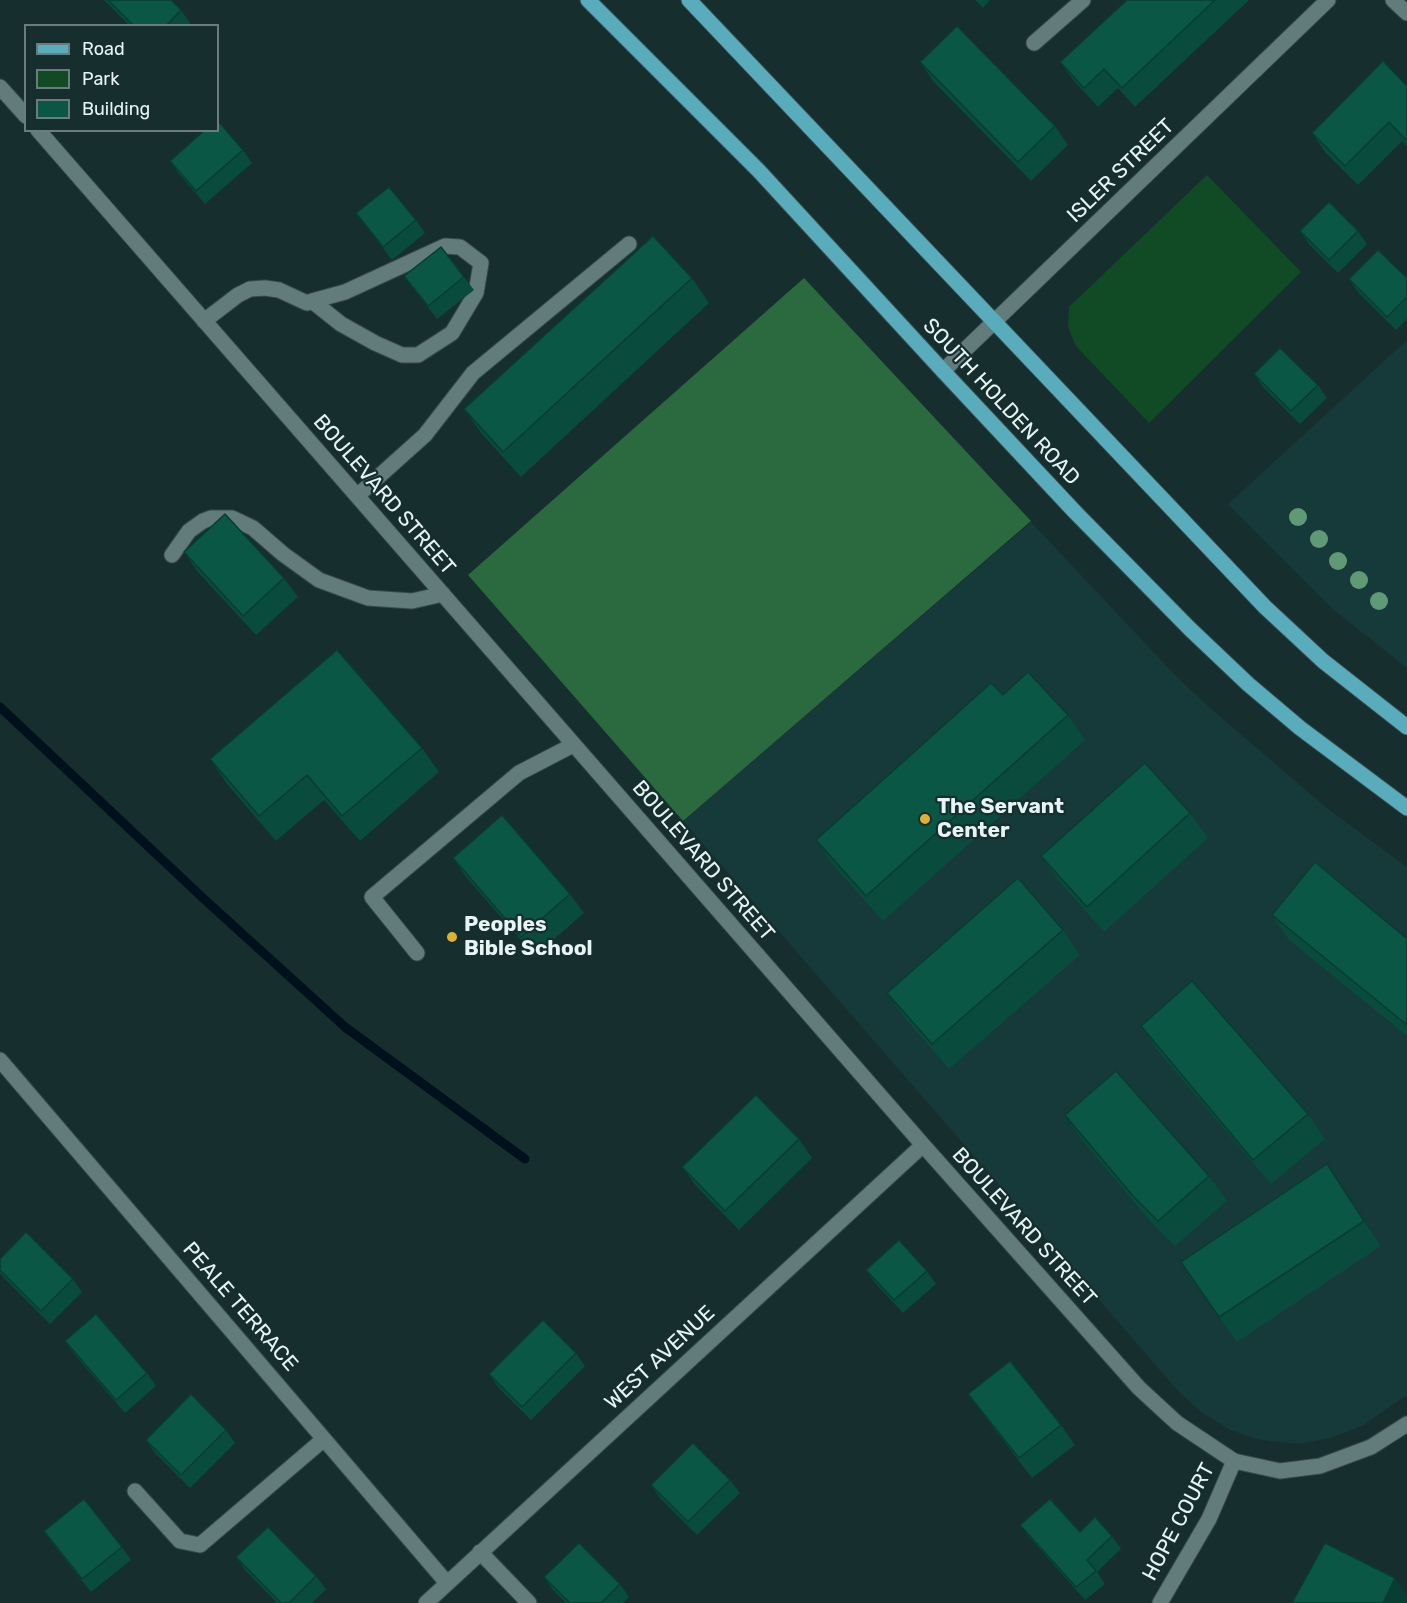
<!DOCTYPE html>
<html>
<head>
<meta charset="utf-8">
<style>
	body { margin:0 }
	#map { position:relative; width:1407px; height:1603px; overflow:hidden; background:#162e2e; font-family:Rubik,sans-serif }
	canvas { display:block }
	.legend { position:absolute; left:24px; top:24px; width:195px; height:108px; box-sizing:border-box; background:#162e2e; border:2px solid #697d7d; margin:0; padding:8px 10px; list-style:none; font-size:18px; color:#e6f4f4 }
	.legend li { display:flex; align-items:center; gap:12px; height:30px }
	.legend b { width:30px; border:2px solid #697d7d }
</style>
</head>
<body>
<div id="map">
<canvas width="1407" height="1603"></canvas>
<ul class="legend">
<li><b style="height:8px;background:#58acbc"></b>Road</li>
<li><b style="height:16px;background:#104b26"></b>Park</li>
<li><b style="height:16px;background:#0b5746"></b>Building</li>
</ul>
</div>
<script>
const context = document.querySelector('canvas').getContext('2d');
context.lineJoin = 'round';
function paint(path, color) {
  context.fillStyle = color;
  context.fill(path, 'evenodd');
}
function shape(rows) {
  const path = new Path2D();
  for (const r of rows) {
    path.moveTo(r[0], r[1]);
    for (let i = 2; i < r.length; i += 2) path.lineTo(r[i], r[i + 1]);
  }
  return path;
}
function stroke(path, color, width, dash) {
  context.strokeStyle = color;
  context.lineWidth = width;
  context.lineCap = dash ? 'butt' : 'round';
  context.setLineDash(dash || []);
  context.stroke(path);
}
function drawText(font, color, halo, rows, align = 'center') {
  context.font = font + ' Rubik,sans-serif';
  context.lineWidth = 4.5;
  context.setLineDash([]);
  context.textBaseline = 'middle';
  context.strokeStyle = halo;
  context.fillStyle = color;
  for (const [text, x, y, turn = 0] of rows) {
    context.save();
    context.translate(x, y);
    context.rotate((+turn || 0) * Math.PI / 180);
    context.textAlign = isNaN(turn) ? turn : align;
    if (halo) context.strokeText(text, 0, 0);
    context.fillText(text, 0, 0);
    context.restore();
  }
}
paint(shape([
	[1407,340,1407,668,1335,611,1228,504],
	[1031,522,1177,677,1208,706,1327,808,1407,867,1407,1395,1362,1426,1331,1438,1299,1444,1260,1440,1230,1430,1201,1412,1179,1392,683,821]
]), '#163939');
paint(shape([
	[1207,175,1301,272,1149,423,1075,345,1068,326,1069,307]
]), '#104b26');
paint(shape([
	[804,278,1031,521,683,821,468,575]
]), '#2b693f');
stroke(shape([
	[0,707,204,899,345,1027,525,1159]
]), '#00101c', 9);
const minor = shape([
	[1393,0,1407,13],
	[1034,43,1083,0],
	[0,87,26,116],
	[38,130,923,1145,1139,1388,1177,1423,1234,1461,1280,1471,1320,1466,1371,1447,1407,1424],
	[204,321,238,295,250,289,265,288,279,290,307,303,312,301,345,292,445,246,460,247,481,263,476,293,452,333,418,355,402,355,375,343,341,324,312,301],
	[943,371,1328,0],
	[357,496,425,435,473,373,629,244],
	[172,555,189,531,203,521,211,518,232,518,253,528,283,554,319,580,368,598,412,601,443,594],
	[417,953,372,897,519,773,573,745],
	[0,1060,447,1583],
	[135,1491,180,1541,200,1545,324,1439],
	[480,1552,529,1603],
	[426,1603,923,1145],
	[1160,1603,1209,1519,1234,1461]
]);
const major = shape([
	[588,0,759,171,943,371,1075,512,1190,629,1248,684,1300,728,1407,808],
	[689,0,1265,607,1323,661,1407,727]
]);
stroke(minor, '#384b4b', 17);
stroke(major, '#384b4b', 17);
stroke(minor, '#627c7b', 15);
stroke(major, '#58acbc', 15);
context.fillStyle = '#5f9976';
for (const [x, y] of [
	[1298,517],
	[1319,539],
	[1338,561],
	[1359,580],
	[1379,601]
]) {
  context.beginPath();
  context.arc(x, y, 9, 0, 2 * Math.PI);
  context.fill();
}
paint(shape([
	[104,0,171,0,181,10,190,23,188,26,130,26],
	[975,0,990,0,983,8],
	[1127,0,1249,0,1135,107,1118,88,1098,107,1074,81,1060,62],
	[920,62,1055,126,1068,145,1031,181,933,81],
	[1407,86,1407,146,1402,141,1358,185,1325,152,1312,133],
	[243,150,252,163,205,204,179,174,170,161],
	[356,213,416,220,425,233,392,260],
	[1300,231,1358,231,1367,244,1338,273,1309,244],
	[404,276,464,277,474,290,437,319],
	[692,278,709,303,521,477,482,434,464,409],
	[1407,278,1407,319,1396,330,1358,292,1349,279],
	[1254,374,1318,385,1327,398,1300,424,1263,387],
	[184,552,284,578,298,597,256,635,197,571],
	[1003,695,1068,715,1085,740,883,921,833,865,816,840],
	[422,748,439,772,360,841,324,800,276,841,227,784,210,759],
	[1190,813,1208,838,1104,932,1059,881,1041,856],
	[453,858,570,894,584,913,535,956,466,877],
	[1272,915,1407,939,1407,1036,1289,940],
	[1063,930,1080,955,949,1069,905,1018,887,993],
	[1141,1026,1308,1114,1325,1139,1271,1184,1158,1051],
	[1065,1115,1209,1176,1227,1201,1175,1246,1150,1221,1082,1140],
	[799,1139,812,1158,739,1230,696,1186,682,1167],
	[1327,1164,1381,1246,1237,1342,1219,1317],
	[0,1259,73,1279,82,1292,50,1324,3,1277,0,1273],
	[866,1270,927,1271,936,1284,903,1313,875,1283],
	[65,1341,147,1373,156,1386,125,1413,74,1354],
	[576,1353,585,1366,531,1420,498,1387,489,1374],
	[968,1394,1061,1425,1075,1445,1032,1478,982,1413],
	[226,1430,235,1443,190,1488,155,1453,146,1440],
	[730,1480,740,1493,697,1535,660,1498,651,1485],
	[1020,1525,1080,1532,1112,1536,1121,1549,1097,1572,1105,1584,1085,1600,1030,1538],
	[44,1531,122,1547,131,1560,91,1592,53,1544],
	[236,1557,316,1576,326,1589,312,1603,277,1603,245,1570],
	[544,1577,620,1584,629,1597,623,1603,566,1603,553,1590]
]), '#094b3c');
paint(shape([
	[1327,1164,1344,1189,1381,1246,1364,1221],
	[1395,1578,1407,1596,1407,1603,1383,1603]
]), '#083d31');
const building = shape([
	[108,0,171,0,181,10,166,26,134,26,108,0],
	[1127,0,1215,0,1122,88,1104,69,1084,88,1060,62,1127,0],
	[957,26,1055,126,1018,162,920,62,957,26],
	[1383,61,1407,86,1407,138,1406,140,1389,122,1345,166,1312,133,1383,61],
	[218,121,243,150,196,191,170,161,205,130,218,130,218,121],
	[389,187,416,220,383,247,356,213,389,187],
	[1329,202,1358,231,1329,260,1300,231,1329,202],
	[653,236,692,278,503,452,464,409,653,236],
	[441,247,464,277,428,306,404,276,441,247],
	[1378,250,1407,278,1407,297,1387,317,1349,279,1378,250],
	[1280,348,1318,385,1291,411,1254,374,1280,348],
	[225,514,284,578,243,616,184,552,225,514],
	[337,650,422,748,342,816,307,775,259,816,210,759,337,650],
	[1028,672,1068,715,866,896,816,840,991,683,1003,695,1028,672],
	[1145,763,1190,813,1087,907,1041,856,1145,763],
	[502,815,570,894,521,937,453,858,502,815],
	[1315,862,1407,939,1407,1025,1272,915,1315,862],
	[1018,878,1063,930,932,1044,887,993,1018,878],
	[1192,981,1308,1114,1253,1160,1141,1026,1192,981],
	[1116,1071,1209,1176,1158,1221,1133,1196,1065,1115,1116,1071],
	[756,1095,799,1139,725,1211,682,1167,756,1095],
	[1327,1164,1364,1221,1219,1317,1181,1262,1327,1164],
	[26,1232,73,1279,41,1311,0,1270,0,1259,26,1232],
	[899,1240,927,1271,894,1300,866,1270,899,1240],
	[96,1314,147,1373,116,1400,65,1341,96,1314],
	[543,1320,576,1353,522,1407,489,1374,543,1320],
	[1010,1361,1061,1425,1019,1458,968,1394,1010,1361],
	[191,1394,226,1430,181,1475,146,1440,191,1394],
	[693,1443,730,1480,688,1522,651,1485,693,1443],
	[84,1499,122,1547,82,1579,44,1531,84,1499],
	[1050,1499,1080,1532,1095,1517,1112,1536,1087,1560,1096,1571,1076,1587,1020,1525,1050,1499],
	[268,1527,316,1576,289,1603,281,1603,236,1557,268,1527],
	[579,1543,620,1584,601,1603,570,1603,544,1577,579,1543],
	[1325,1543,1395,1578,1383,1603,1292,1603,1325,1543]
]);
paint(building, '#0b5746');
stroke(building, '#083d31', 1.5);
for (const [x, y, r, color] of [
	[925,819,6,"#dfb133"],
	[452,937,6,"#dfb133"]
]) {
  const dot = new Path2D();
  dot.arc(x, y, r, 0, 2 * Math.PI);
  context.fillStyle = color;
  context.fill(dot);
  stroke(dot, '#162e2e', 2);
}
drawText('21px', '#e6f4f4', '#162e2e', [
	["ISLER STREET",1121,171,-44],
	["SOUTH HOLDEN ROAD",1001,402,47],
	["BOULEVARD STREET",384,495,49],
	["BOULEVARD STREET",703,861,49],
	["BOULEVARD STREET",1024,1227,48],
	["PEALE TERRACE",240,1307,49],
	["WEST AVENUE",660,1358,-43],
	["HOPE COURT",1179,1522,-62]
]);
drawText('bold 21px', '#e6f4f4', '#162e2e', [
	["The Servant",937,807],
	["Center",937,831],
	["Peoples",464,925],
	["Bible School",464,949]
], 'left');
</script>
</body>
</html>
